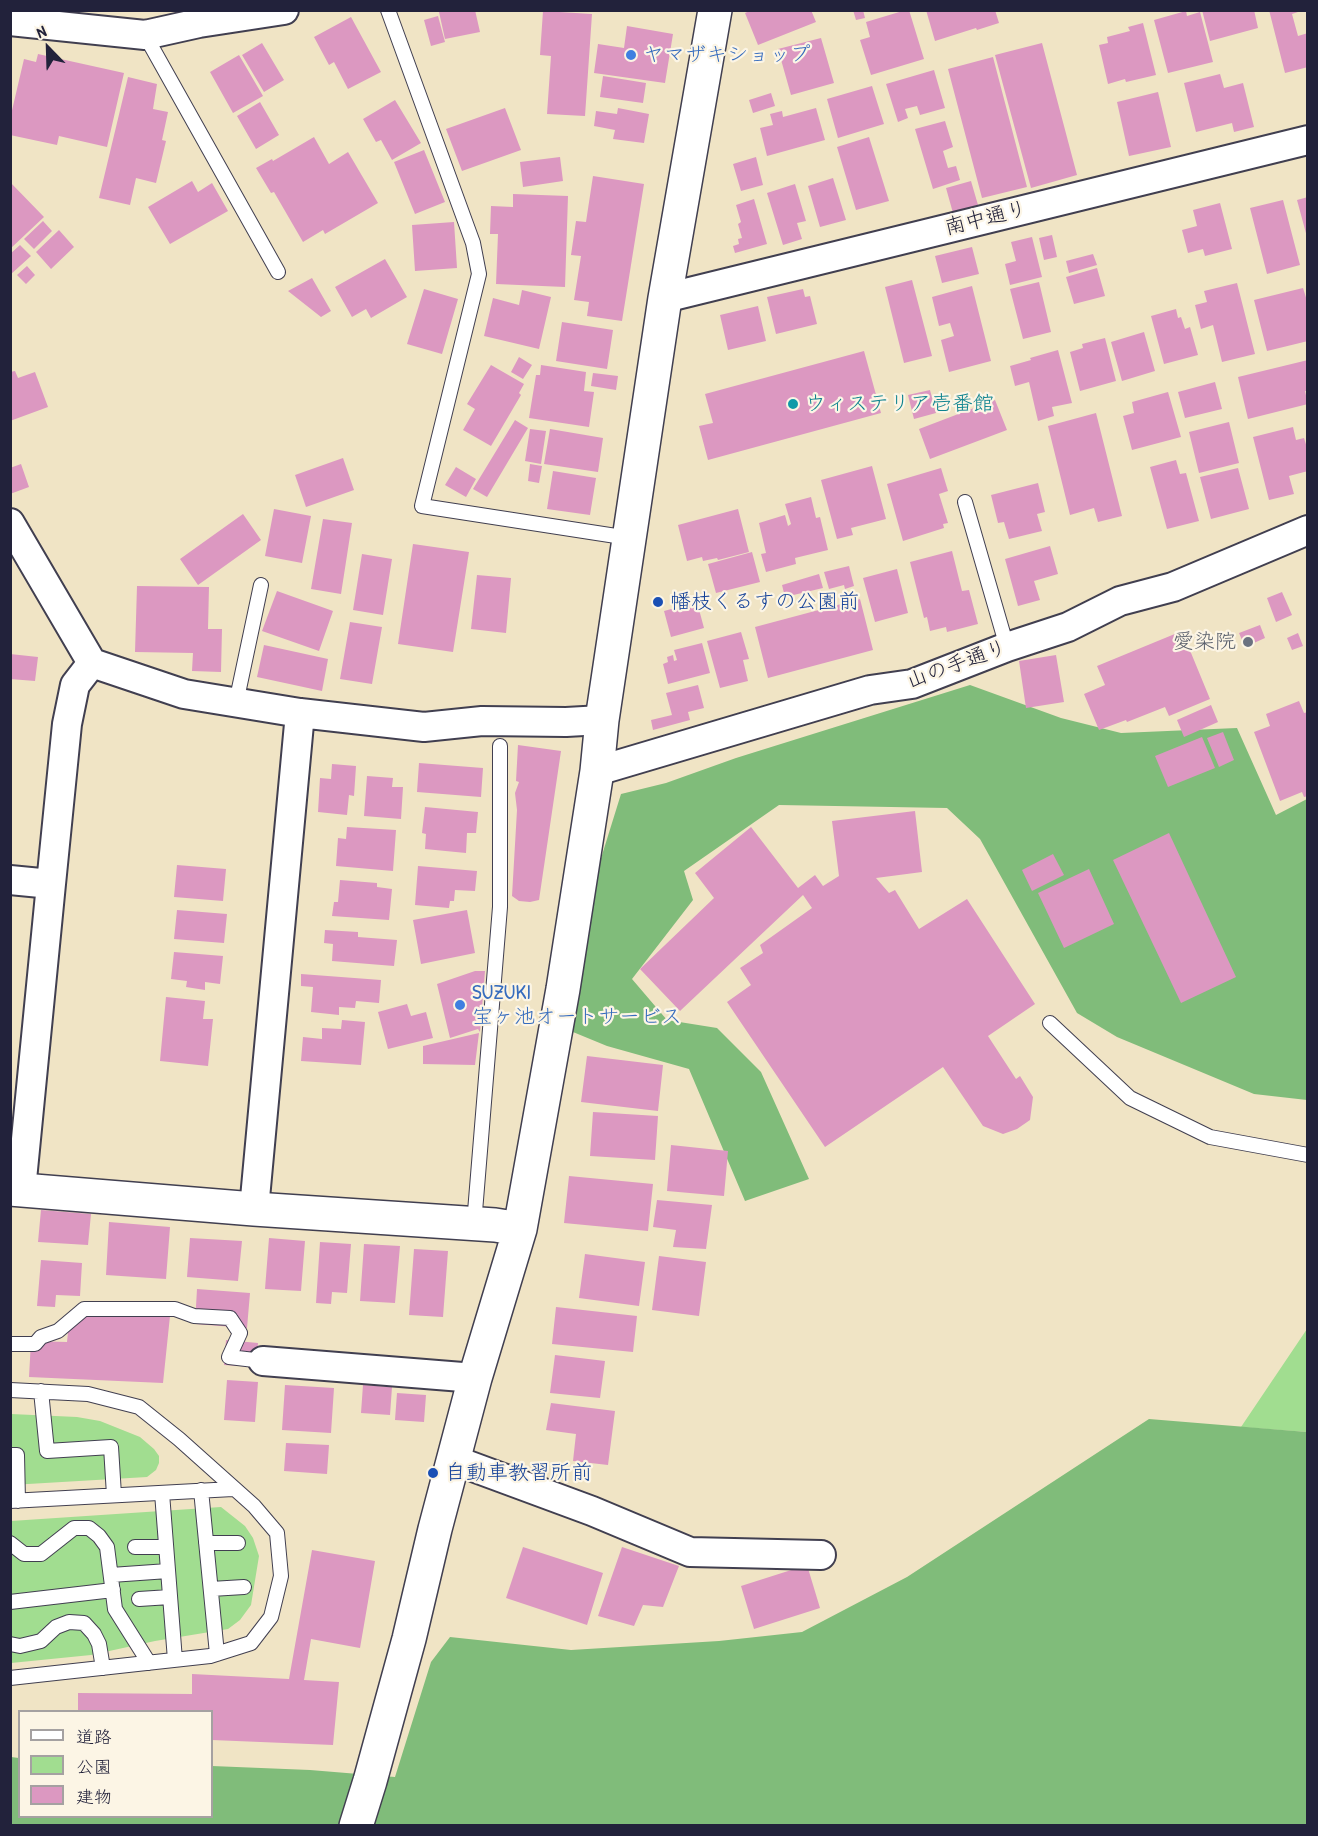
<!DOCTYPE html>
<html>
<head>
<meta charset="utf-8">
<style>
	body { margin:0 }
	#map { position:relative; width:1318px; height:1836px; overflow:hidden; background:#f0e4c5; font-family:"Patrick Hand","Klee One",sans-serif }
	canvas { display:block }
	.frame { position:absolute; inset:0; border:12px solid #22223b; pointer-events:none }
	.legend { position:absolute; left:18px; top:1710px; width:195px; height:108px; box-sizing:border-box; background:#fcf5e5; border:2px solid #a5a1a1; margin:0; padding:8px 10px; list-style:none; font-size:18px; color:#22223b }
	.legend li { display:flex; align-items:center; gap:12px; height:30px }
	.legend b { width:30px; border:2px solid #a5a1a1 }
	.north { position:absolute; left:18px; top:18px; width:60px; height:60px; -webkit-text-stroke:4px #fcf5e5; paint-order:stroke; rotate:337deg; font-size:16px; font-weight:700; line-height:24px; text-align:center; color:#22223b }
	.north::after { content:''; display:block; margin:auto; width:21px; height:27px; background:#22223b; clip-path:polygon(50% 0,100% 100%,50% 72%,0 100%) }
</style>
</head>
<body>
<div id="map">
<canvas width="1318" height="1836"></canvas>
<div class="frame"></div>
<ul class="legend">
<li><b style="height:8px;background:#fff"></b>道路</li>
<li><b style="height:16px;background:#a1dd90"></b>公園</li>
<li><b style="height:16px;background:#dc98c1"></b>建物</li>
</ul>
<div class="north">N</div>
</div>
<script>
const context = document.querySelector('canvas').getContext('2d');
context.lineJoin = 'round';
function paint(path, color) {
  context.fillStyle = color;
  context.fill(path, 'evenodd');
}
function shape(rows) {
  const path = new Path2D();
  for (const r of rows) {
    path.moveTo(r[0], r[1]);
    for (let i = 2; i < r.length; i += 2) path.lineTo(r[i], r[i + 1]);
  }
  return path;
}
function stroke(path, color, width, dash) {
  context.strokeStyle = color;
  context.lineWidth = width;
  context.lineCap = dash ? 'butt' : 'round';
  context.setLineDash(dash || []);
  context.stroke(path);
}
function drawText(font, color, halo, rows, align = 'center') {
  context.font = font + ' "Patrick Hand","Klee One",sans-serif';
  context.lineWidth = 4.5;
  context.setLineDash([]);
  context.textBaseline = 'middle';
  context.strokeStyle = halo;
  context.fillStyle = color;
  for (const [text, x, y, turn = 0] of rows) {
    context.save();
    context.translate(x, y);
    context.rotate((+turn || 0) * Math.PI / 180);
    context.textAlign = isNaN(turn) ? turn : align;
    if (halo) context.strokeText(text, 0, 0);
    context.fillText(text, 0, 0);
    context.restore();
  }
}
paint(shape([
	[1307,1327,1307,1432,1241,1427,1307,1329],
	[11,1414,77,1417,100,1421,140,1437,154,1449,159,1456,159,1463,156,1470,147,1477,11,1485],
	[221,1507,245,1526,253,1538,259,1556,251,1605,240,1620,228,1629,155,1641,91,1655,11,1663,11,1521]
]), '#a1dd90');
paint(shape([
	[970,685,1061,718,1121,733,1237,728,1276,815,1307,799,1307,1100,1254,1094,1117,1037,1077,1013,980,839,947,808,779,805,684,871,693,900,632,979,667,1020,717,1028,761,1072,809,1179,745,1201,689,1069,607,1046,573,1032,598,868,621,794,666,783,736,758],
	[1149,1419,1307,1432,1307,1825,11,1826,11,1757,19,1758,20,1816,212,1816,212,1766,310,1770,395,1777,431,1662,450,1637,571,1650,719,1641,802,1632,907,1577]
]), '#80bc7a');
paint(shape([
	[445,10,475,10,480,32,445,39,439,12],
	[752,10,811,10,816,22,758,45,745,13],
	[853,10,863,10,865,18,856,20],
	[906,10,909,10,924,59,871,75,860,40,870,37,866,22],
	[926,10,995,10,999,23,977,30,976,28,935,41],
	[1202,10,1254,10,1258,28,1210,41],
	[1269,10,1304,10,1292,14,1298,36,1308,33,1308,67,1285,73],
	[543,11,592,14,585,116,547,114,551,56,540,55],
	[1186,11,1187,16,1200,12,1213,62,1168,73,1154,20],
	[438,16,445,42,431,46,424,20],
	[351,17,381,72,348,89,334,62,329,65,314,37],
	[1143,23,1156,75,1126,82,1125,79,1108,84,1099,45,1108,43,1107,37,1130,31,1128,27],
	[627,26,673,34,665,83,594,73,598,44,624,48],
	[821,38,834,83,791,95,778,49],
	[262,43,284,80,264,92,242,55],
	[1042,43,1077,175,1031,188,995,55],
	[38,54,124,73,107,147,59,136,57,145,10,135,10,119,24,59,36,62],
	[239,55,263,96,233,113,210,72],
	[993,57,1027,187,982,198,948,69],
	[934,70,945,108,920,115,917,106,905,109,908,118,898,122,886,84],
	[1220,74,1224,88,1243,83,1254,127,1234,132,1232,123,1196,132,1184,83],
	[603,76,646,83,643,103,600,97],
	[128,77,157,84,153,109,168,112,162,140,166,141,156,183,136,178,130,205,99,198],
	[872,86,884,124,838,138,827,99],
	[1158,92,1171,147,1129,156,1117,102],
	[771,93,775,106,753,113,749,100],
	[395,100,421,143,392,160,381,140,376,142,363,119],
	[260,102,279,135,256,149,237,116],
	[505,108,521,150,462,171,446,129],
	[618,108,649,114,644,143,613,139,615,130,594,126,596,111,617,114],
	[816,108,825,140,767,156,760,128,773,125,770,114,782,111,783,117],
	[945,121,953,147,943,151,948,168,956,166,960,180,933,189,915,129],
	[314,137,329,164,348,152,378,203,325,234,323,230,303,242,274,192,271,193,256,168,272,159,273,161],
	[869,137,889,201,856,210,837,147],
	[424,150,445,202,415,214,394,162],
	[560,157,563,181,523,187,520,162],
	[756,157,763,185,741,191,733,164],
	[593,176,644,184,622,321,587,316,589,302,574,300,581,256,571,255,576,221,586,222],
	[833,178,846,220,820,227,808,186],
	[192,181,198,192,212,183,228,211,170,244,148,207],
	[971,181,978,205,953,213,946,188],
	[10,182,44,217,10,249],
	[795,184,806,221,797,223,802,239,783,245,767,193],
	[513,194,568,196,565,287,496,284,498,234,490,234,491,206,513,207],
	[1308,197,1308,237,1307,237,1297,200],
	[754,199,767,244,735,253,733,246,739,244,738,239,742,238,738,224,741,222,736,205],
	[1283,200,1300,265,1267,274,1250,208],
	[1220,203,1232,249,1205,256,1203,249,1188,253,1182,230,1197,226,1193,210],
	[43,221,52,231,34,249,24,239],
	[454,222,457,268,415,271,412,225],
	[59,230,74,247,51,269,36,252],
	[1052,235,1057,257,1044,260,1039,238],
	[1032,237,1042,277,1010,285,1005,264,1016,261,1011,242],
	[20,245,31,256,10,275,10,254],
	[972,247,979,274,942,283,935,256],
	[1093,254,1097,265,1069,273,1066,261],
	[385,259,407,297,371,318,366,309,352,317,335,287],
	[27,266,35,275,26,284,17,275],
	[1097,268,1105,296,1074,304,1066,277],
	[312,278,331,311,321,317,288,291],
	[912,280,932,356,904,363,885,287],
	[1039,282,1051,332,1023,339,1010,289],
	[1237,283,1255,354,1222,362,1213,325,1201,329,1195,305,1207,302,1204,291],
	[972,286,991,361,949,372,941,340,954,336,950,323,939,326,932,297],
	[1303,288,1308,304,1308,341,1267,351,1254,300],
	[424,289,458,299,442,354,407,344],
	[803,289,805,297,810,296,817,324,776,334,767,297],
	[522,290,551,297,539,349,484,336,493,298,519,305],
	[758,306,766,341,728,350,720,315],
	[1176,309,1178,318,1181,317,1185,329,1190,327,1198,355,1164,364,1151,316],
	[562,322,613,330,607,369,556,361],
	[1144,332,1155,371,1122,381,1111,342],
	[1105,338,1116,381,1080,391,1070,352,1083,348,1082,344],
	[1058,350,1072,403,1052,407,1054,416,1038,421,1029,382,1015,386,1010,366,1031,360,1030,358],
	[864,351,881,413,708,460,699,426,713,423,705,394],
	[519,357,532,365,523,379,511,372],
	[1308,360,1308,391,1305,391,1308,404,1248,419,1238,377],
	[491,365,524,384,519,393,521,395,491,446,463,430,475,409,467,404],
	[541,365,586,372,584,391,594,392,589,427,529,418,536,375,540,375],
	[15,371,18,378,35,372,48,407,10,421,10,372],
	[593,373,618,376,616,390,591,386],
	[1215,382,1222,409,1185,418,1178,392],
	[930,390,936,413,914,419,908,395],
	[1168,392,1181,437,1132,450,1123,416,1134,413,1132,402],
	[995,400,1007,430,930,459,919,429],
	[1096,413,1122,516,1098,522,1094,508,1070,515,1048,426],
	[515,420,528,428,487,497,473,489],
	[1229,422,1239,463,1199,473,1189,432],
	[1293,427,1296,440,1304,438,1308,451,1308,471,1289,476,1294,494,1269,500,1253,437],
	[530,429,546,431,541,464,525,461],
	[550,429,603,438,598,472,544,464],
	[343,458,354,490,306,507,295,475],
	[1176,460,1180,474,1186,473,1199,521,1167,529,1150,467],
	[21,464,29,487,10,494,10,468],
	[530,464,542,466,539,483,528,481],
	[872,466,886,519,851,528,853,535,837,539,821,480],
	[456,467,476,479,466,497,445,485],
	[941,468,948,491,939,494,948,523,943,524,944,528,903,541,887,484],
	[1238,468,1249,509,1211,519,1200,477],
	[553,471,596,478,590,515,547,509],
	[1038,483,1045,512,1037,514,1042,531,1009,539,1004,522,998,523,991,495],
	[811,497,816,518,820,517,828,550,795,558,796,564,766,572,761,554,766,553,759,523,785,515,788,526,791,524,785,504],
	[274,509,311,516,302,563,265,556],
	[738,509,749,552,718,560,717,558,703,561,702,557,687,561,678,525],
	[243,514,261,540,198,585,180,559],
	[323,519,352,523,341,594,311,589],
	[413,544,469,552,453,652,398,644],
	[1050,546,1058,574,1034,581,1040,600,1018,606,1005,559],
	[952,551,962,591,969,590,978,624,947,632,946,627,930,631,927,617,924,618,910,562],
	[752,552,760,582,716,593,708,564],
	[362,554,392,559,383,615,353,610],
	[849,566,854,586,845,589,844,585,829,589,824,572],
	[897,569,908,613,875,622,863,578],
	[819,574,823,588,785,597,782,585],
	[477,575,511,578,506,633,471,629],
	[137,586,209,587,208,629,222,629,221,672,192,671,193,653,135,652],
	[277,591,333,611,319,651,262,631],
	[1282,592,1292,615,1276,622,1267,598],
	[860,599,873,650,768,678,755,627],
	[697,602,704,628,671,637,664,611],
	[350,622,382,627,372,684,340,679],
	[1260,625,1265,638,1245,647,1239,633],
	[1182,631,1210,699,1169,716,1165,707,1127,722,1126,720,1099,730,1084,694,1105,685,1097,666],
	[741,632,749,659,743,660,748,681,720,688,707,641],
	[1298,633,1303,646,1292,650,1287,638],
	[702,643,710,673,668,684,663,664,668,662,667,657,673,655,674,661,677,660,674,650],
	[264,645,328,659,322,691,257,677],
	[10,654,38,657,35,681,10,679],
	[1056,655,1064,702,1026,708,1019,661],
	[698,685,704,708,688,712,690,720,653,730,651,720,672,715,666,693],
	[1299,701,1304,713,1308,712,1308,796,1304,797,1302,792,1280,801,1254,732,1270,726,1266,714],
	[1211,705,1218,722,1184,737,1177,720],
	[1223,732,1234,760,1219,767,1207,738],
	[1202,737,1215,768,1168,787,1155,756],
	[518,745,561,751,539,900,530,902,519,901,512,896,517,810,515,793,519,782,516,781],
	[419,763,483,768,481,797,417,792],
	[332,764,356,766,354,796,349,795,347,815,318,812,320,778,331,779],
	[367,776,393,778,392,787,403,787,401,819,364,816],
	[425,807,478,812,476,833,467,833,466,853,425,849,426,834,422,833],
	[915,811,922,872,876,878,889,893,895,890,919,929,967,899,1035,1004,988,1036,1016,1079,1020,1076,1033,1097,1030,1120,1017,1129,1003,1134,983,1126,943,1067,825,1147,727,1002,751,985,740,968,763,953,760,945,812,908,803,895,680,1011,640,969,714,898,695,873,751,827,798,888,815,875,823,886,839,876,832,821],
	[347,827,396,830,393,871,336,866,338,838,346,839],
	[1169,833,1236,977,1181,1003,1113,860],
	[1053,854,1064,875,1032,891,1022,870],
	[177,865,226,869,223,901,174,897],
	[418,866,477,871,475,891,455,890,454,901,450,901,449,908,415,905],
	[1089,869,1114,924,1064,948,1038,893],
	[340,880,377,883,377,887,392,889,389,920,332,916,334,902,338,902],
	[177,910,227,914,224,943,174,939],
	[467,910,475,953,421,964,413,920],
	[325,930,358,932,358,937,397,940,394,966,332,961,333,944,324,943],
	[174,952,223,956,220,984,205,982,205,990,186,987,187,981,171,979],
	[475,971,485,971,480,1032,478,1029,450,1038,437,984],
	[301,974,381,980,379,1003,356,1001,355,1008,339,1007,339,1015,311,1012,313,987,301,986],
	[166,997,205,1001,203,1019,213,1019,208,1066,160,1061],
	[407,1004,411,1016,426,1012,433,1038,388,1049,378,1012],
	[342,1020,365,1022,361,1065,301,1061,303,1037,322,1039,322,1028,341,1029],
	[479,1033,475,1065,423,1064,423,1046],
	[587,1056,663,1065,658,1111,581,1102],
	[593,1112,658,1116,655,1160,590,1156],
	[671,1145,728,1151,724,1196,667,1191],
	[569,1176,653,1184,648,1231,564,1223],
	[657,1200,712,1205,706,1249,673,1247,676,1230,653,1227],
	[41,1210,91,1214,88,1245,38,1242],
	[109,1222,170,1227,166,1279,106,1275],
	[190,1238,242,1241,238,1281,187,1277],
	[269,1238,305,1241,301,1291,265,1289],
	[320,1242,351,1244,347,1293,332,1292,331,1304,316,1303],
	[364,1244,400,1246,395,1303,360,1301],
	[414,1249,448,1251,443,1317,409,1315],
	[585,1254,645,1262,639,1306,579,1298],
	[659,1256,706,1262,699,1316,652,1310],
	[41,1260,82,1263,80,1296,56,1295,55,1307,37,1306],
	[197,1289,250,1293,247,1328,195,1324],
	[556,1307,637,1316,633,1352,552,1344],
	[70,1313,170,1316,163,1383,29,1377,31,1341,67,1342],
	[226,1340,258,1343,256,1367,224,1365],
	[555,1355,605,1361,600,1398,550,1393],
	[227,1380,258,1382,255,1422,224,1420],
	[285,1385,334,1388,331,1433,282,1430],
	[363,1385,392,1387,390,1415,361,1413],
	[397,1393,426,1395,424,1422,395,1420],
	[551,1403,615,1411,608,1465,573,1461,576,1434,546,1430],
	[286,1443,329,1445,327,1474,284,1471],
	[523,1547,603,1573,587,1625,506,1598],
	[622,1547,679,1566,663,1607,643,1605,634,1626,598,1616],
	[312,1550,375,1561,360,1648,311,1639,304,1680,339,1682,333,1745,212,1740,212,1712,78,1712,78,1693,192,1694,192,1674,289,1679],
	[807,1565,820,1608,754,1629,741,1586]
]), '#dc98c1');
const service = shape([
	[388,10,473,243,479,274,422,506,629,538],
	[145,35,278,272],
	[965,502,1007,647],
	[236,703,261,585],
	[1050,1023,1130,1098,1210,1137,1308,1155],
	[474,1224,500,907,500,746],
	[10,1344,35,1344,41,1337,58,1331,84,1309,175,1309,194,1316,230,1318,240,1333,229,1357,263,1361],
	[10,1390,88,1394,139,1407,179,1439,254,1506,277,1533,281,1576,271,1617,251,1643,210,1656,10,1678],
	[41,1391,47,1451,111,1447,114,1495],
	[10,1455,17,1455,18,1501],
	[201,1490,217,1654],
	[162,1493,175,1660],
	[10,1501,233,1489],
	[10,1543,24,1554,41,1554,74,1528,89,1528,99,1536,107,1547,115,1609,149,1663],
	[206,1543,238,1543],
	[135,1547,166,1547],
	[111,1575,168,1571],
	[211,1589,244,1587],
	[139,1599,170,1597],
	[10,1602,113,1590],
	[10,1644,20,1646,41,1641,56,1627,69,1622,84,1623,94,1634,99,1644,103,1668]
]);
const minor = shape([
	[10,21,145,35,199,23,284,10],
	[665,298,1308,140],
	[10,523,92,663,184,694,300,713,424,727,482,721,566,722,602,720],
	[597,771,870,690,912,684,1007,647,1068,627,1120,601,1173,587,1308,530],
	[10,880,51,884,21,1190],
	[51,884,67,724,75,685,92,663],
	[254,1209,300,713],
	[263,1361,475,1378],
	[454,1460,592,1511,690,1552,821,1555]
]);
const tertiary = shape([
	[10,1189,254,1209,495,1225,520,1229],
	[356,1826,370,1781,409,1639,435,1529,475,1378,520,1229,563,989,597,771,602,720,665,298,715,10]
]);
stroke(service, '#413f50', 16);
stroke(minor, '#413f50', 32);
stroke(tertiary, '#413f50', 36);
stroke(service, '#fff', 14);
stroke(minor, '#fff', 28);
stroke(tertiary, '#fff', 33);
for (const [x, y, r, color] of [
	[631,55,6,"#3f7fe0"],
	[793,404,6,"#0f9aa8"],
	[658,602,6,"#1a4fb4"],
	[1248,642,6,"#6b7280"],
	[460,1005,6,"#3f7fe0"],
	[433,1473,6,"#1a4fb4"]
]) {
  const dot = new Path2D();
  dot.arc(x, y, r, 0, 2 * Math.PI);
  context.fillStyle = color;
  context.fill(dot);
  stroke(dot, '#fcf5e5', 2);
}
drawText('21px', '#366cbe', '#fcf5e5', [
	["ヤマザキショップ",643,55],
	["SUZUKI",472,993],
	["宝ヶ池オートサービス",472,1017]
], 'left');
drawText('21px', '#22223b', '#fcf5e5', [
	["南中通り",986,219,-14],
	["山の手通り",957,665,-20]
]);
drawText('21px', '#0d838f', '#fcf5e5', [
	["ウィステリア壱番館",805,404]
], 'left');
drawText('21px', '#164399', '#fcf5e5', [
	["幡枝くるすの公園前",670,602],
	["自動車教習所前",445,1473]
], 'left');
drawText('21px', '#5b616d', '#fcf5e5', [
	["愛染院",1236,642]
], 'right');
</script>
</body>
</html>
